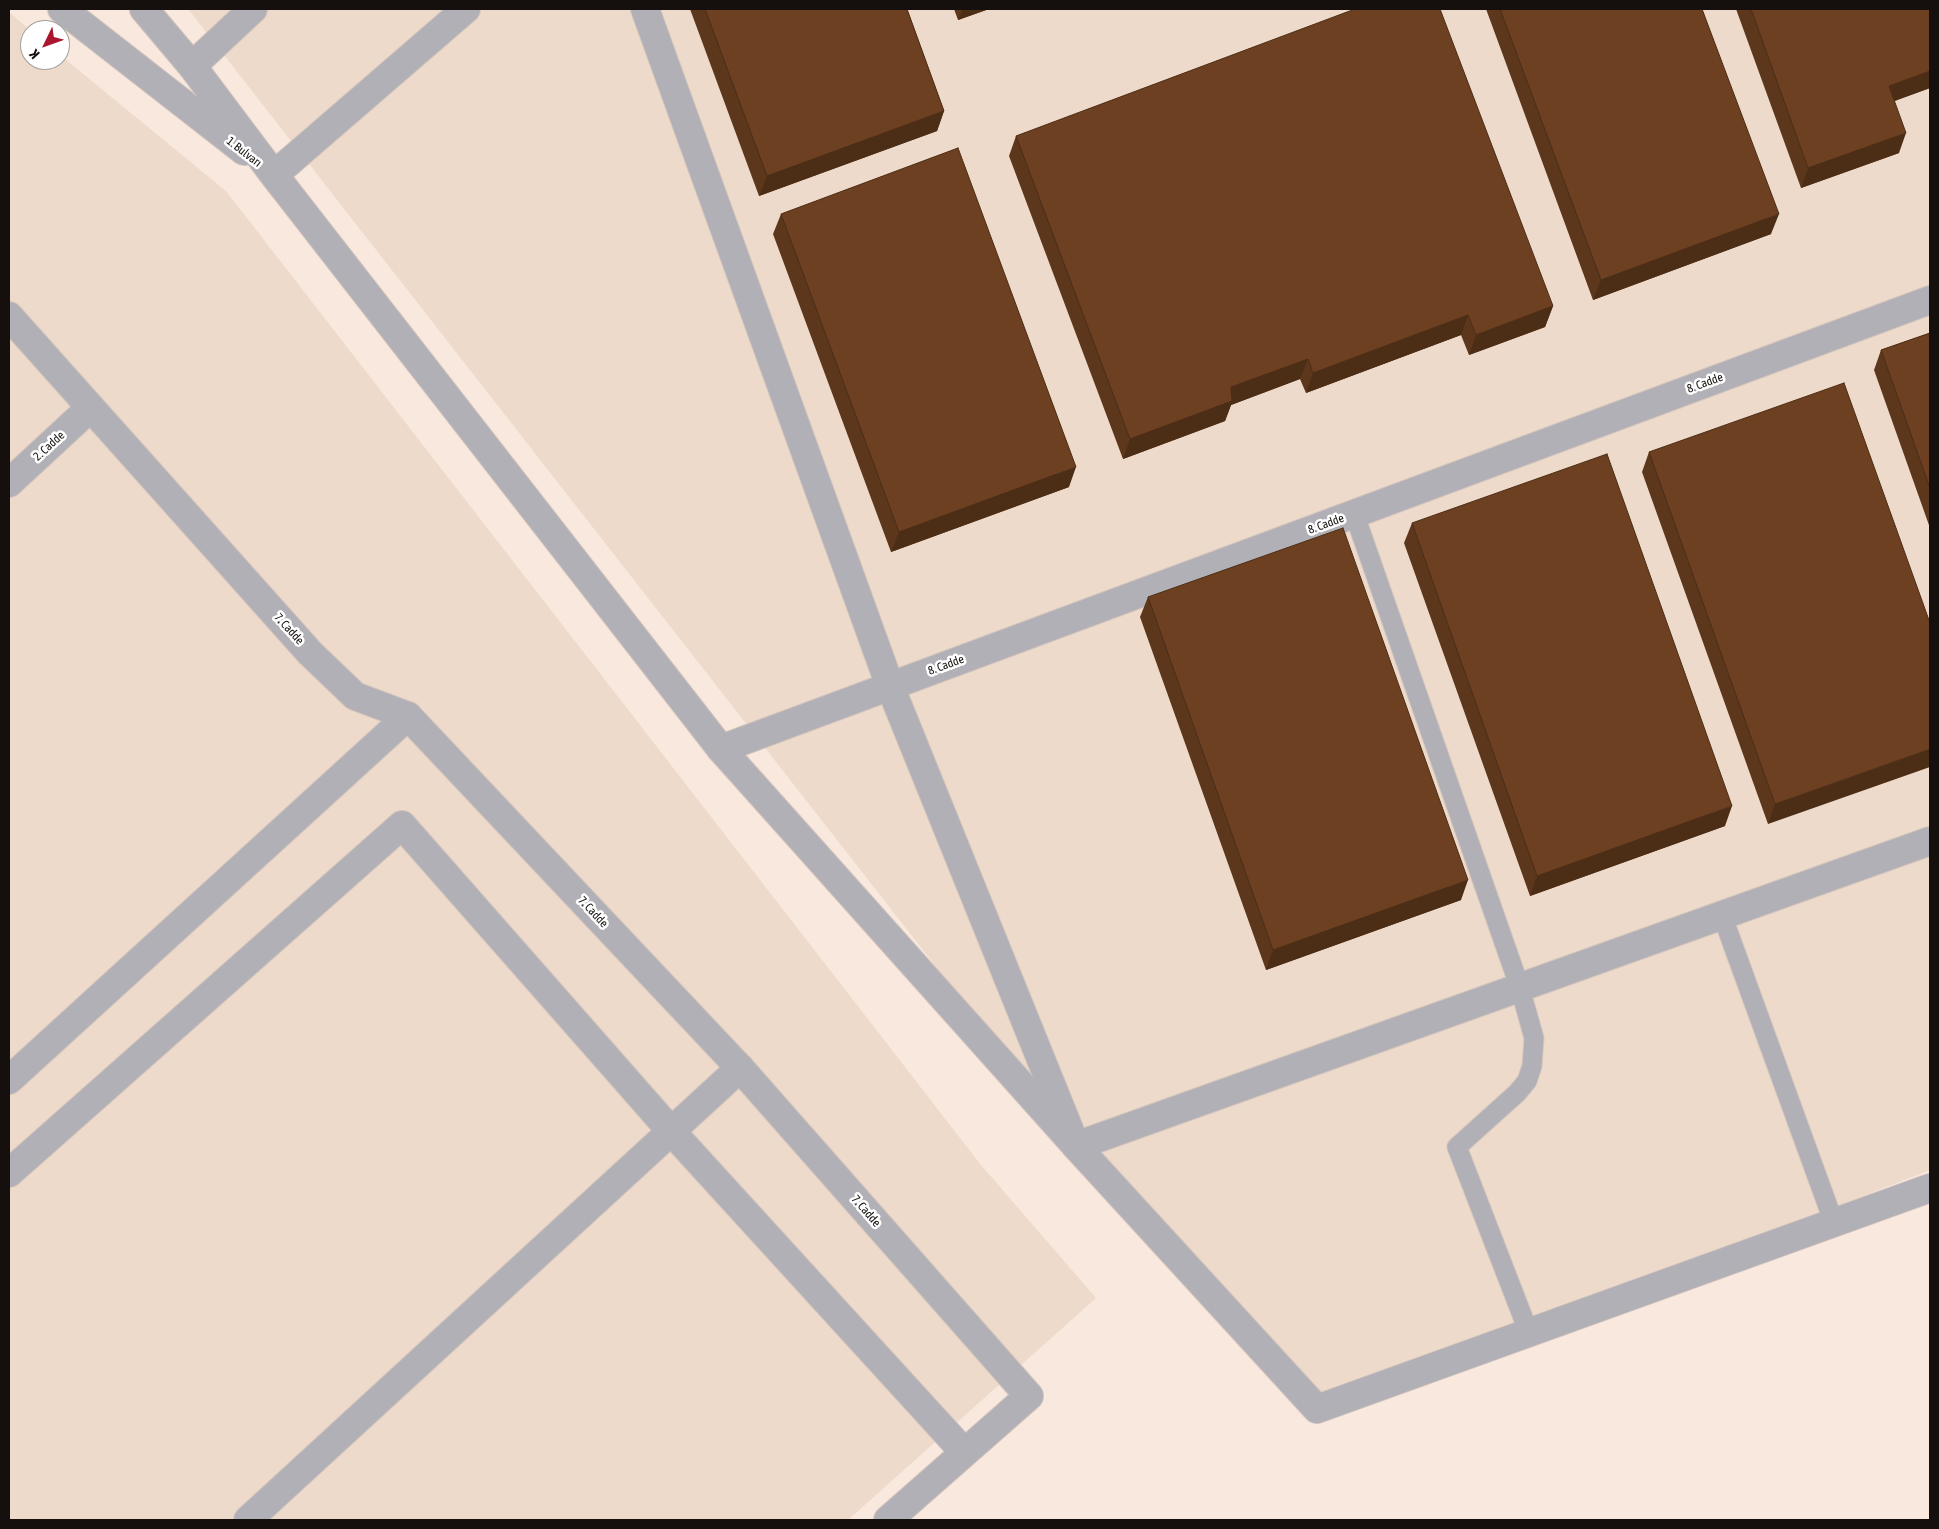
<!DOCTYPE html>
<html>
<head>
<meta charset="utf-8">
<style>
	body { margin:0 }
	#map { position:relative; width:1939px; height:1529px; overflow:hidden; background:#f8e8de; font-family:"Asap Condensed",sans-serif }
	canvas { display:block }
	.frame { position:absolute; inset:0; border:10px solid #15100d; pointer-events:none }
	.north { position:absolute; left:20px; top:20px; width:50px; height:50px; box-sizing:border-box; background:#fff; border:1px solid #a19f9e; border-radius:50%; rotate:228deg; font-size:14px; font-weight:700; line-height:20px; text-align:center; color:#15100d }
	.north::after { content:''; display:block; margin:auto; width:18px; height:22px; background:#ab152e; clip-path:polygon(50% 0,100% 100%,50% 72%,0 100%) }
</style>
</head>
<body>
<div id="map">
<canvas width="1939" height="1529"></canvas>
<div class="frame"></div>
<div class="north">K</div>
</div>
<script>
const context = document.querySelector('canvas').getContext('2d');
context.lineJoin = 'round';
function paint(path, color) {
  context.fillStyle = color;
  context.fill(path, 'evenodd');
}
function shape(rows) {
  const path = new Path2D();
  for (const r of rows) {
    path.moveTo(r[0], r[1]);
    for (let i = 2; i < r.length; i += 2) path.lineTo(r[i], r[i + 1]);
  }
  return path;
}
function stroke(path, color, width, dash) {
  context.strokeStyle = color;
  context.lineWidth = width;
  context.lineCap = dash ? 'butt' : 'round';
  context.setLineDash(dash || []);
  context.stroke(path);
}
function drawText(font, color, halo, rows, align = 'center') {
  context.font = font + ' "Asap Condensed",sans-serif';
  context.lineWidth = 5;
  context.setLineDash([]);
  context.textBaseline = 'middle';
  context.strokeStyle = halo;
  context.fillStyle = color;
  for (const [text, x, y, turn = 0] of rows) {
    context.save();
    context.translate(x, y);
    context.rotate((+turn || 0) * Math.PI / 180);
    context.textAlign = isNaN(turn) ? turn : align;
    if (halo) context.strokeText(text, 0, 0);
    context.fillText(text, 0, 0);
    context.restore();
  }
}
paint(shape([
	[188,9,1930,9,1930,1170,1317,1409,1076,1146],
	[9,12,30,30,30,60,60,60,60,55,226,191,981,1165,1096,1298,848,1520,9,1520]
]), '#eddaca');
const service = shape([
	[1354,513,1520,988,1534,1038,1532,1066,1527,1081,1517,1093,1457,1147,1529,1333],
	[1722,915,1834,1223]
]);
const minor = shape([
	[645,9,890,686,1076,1146,1317,1409,1930,1188],
	[9,483,89,409],
	[721,749,1930,300],
	[9,1080,408,716],
	[1076,1146,1930,841],
	[248,1520,740,1068]
]);
const tertiary = shape([
	[62,9,244,151],
	[144,9,192,66,274,175,721,749,1076,1146],
	[192,66,253,9],
	[274,175,466,9],
	[9,316,310,653,355,696,408,716,740,1068,1029,1396,888,1520],
	[9,1173,402,825,671,1131,964,1452]
]);
stroke(service, '#d4c5bd', 21);
stroke(minor, '#d4c5bd', 30);
stroke(tertiary, '#d4c5bd', 30);
stroke(service, '#b1b0b6', 19);
stroke(minor, '#b1b0b6', 28);
stroke(tertiary, '#b1b0b6', 28);
paint(shape([
	[690,9,907,9,944,111,937,131,759,196],
	[954,9,989,9,958,20],
	[1486,9,1702,9,1771,234,1593,300],
	[1736,9,1930,9,1930,88,1894,101,1899,153,1801,188],
	[1016,136,1553,306,1545,327,1469,355,1461,335,1306,393,1300,379,1231,405,1225,421,1123,459,1009,156],
	[781,214,1069,487,891,552,773,234],
	[1930,333,1930,528,1874,370,1881,350],
	[1649,452,1930,623,1768,824,1642,472],
	[1412,523,1725,826,1530,896,1404,543],
	[1148,597,1461,900,1266,970,1140,617]
]), '#5d371c');
paint(shape([
	[963,9,989,9,958,20],
	[1930,71,1930,88,1881,106,1889,86],
	[944,111,937,131,759,196,767,176],
	[1906,133,1899,153,1801,188,1808,168],
	[1779,214,1771,234,1593,300,1601,280],
	[1553,306,1545,327,1469,355,1476,335],
	[1468,315,1461,335,1306,393,1313,373],
	[1308,359,1300,379,1231,405,1225,421,1123,459,1130,439,1231,387],
	[1076,467,1069,487,891,552,899,532],
	[1930,749,1930,767,1768,824,1775,804],
	[1732,806,1725,826,1530,896,1537,876],
	[1468,880,1461,900,1266,970,1273,950]
]), '#4c2d16');
const building = shape([
	[705,9,907,9,944,111,767,176,705,9],
	[1355,9,1440,9,1553,306,1476,335,1468,315,1313,373,1308,359,1231,387,1232,401,1130,439,1016,136,1355,9],
	[1500,9,1702,9,1779,214,1601,280,1500,9],
	[1751,9,1930,9,1930,71,1889,86,1906,133,1808,168,1751,9],
	[958,148,1076,467,899,532,781,214,958,148],
	[1930,333,1930,488,1881,350,1930,333],
	[1844,383,1930,623,1930,749,1775,804,1649,452,1844,383],
	[1607,454,1732,806,1537,876,1412,523,1607,454],
	[1343,528,1468,880,1273,950,1148,597,1343,528]
]);
paint(building, '#6c4020');
stroke(building, '#4c2d16', 1);
drawText('12px', '#15100d', '#fff', [
	["1. Bulvarı",244,152,38],
	["8. Cadde",1705,383,-20],
	["2. Cadde",49,446,-42],
	["8. Cadde",1326,524,-20],
	["7. Cadde",289,629,48],
	["8. Cadde",946,665,-20],
	["7. Cadde",593,912,47],
	["7. Cadde",866,1211,49]
]);
</script>
</body>
</html>
